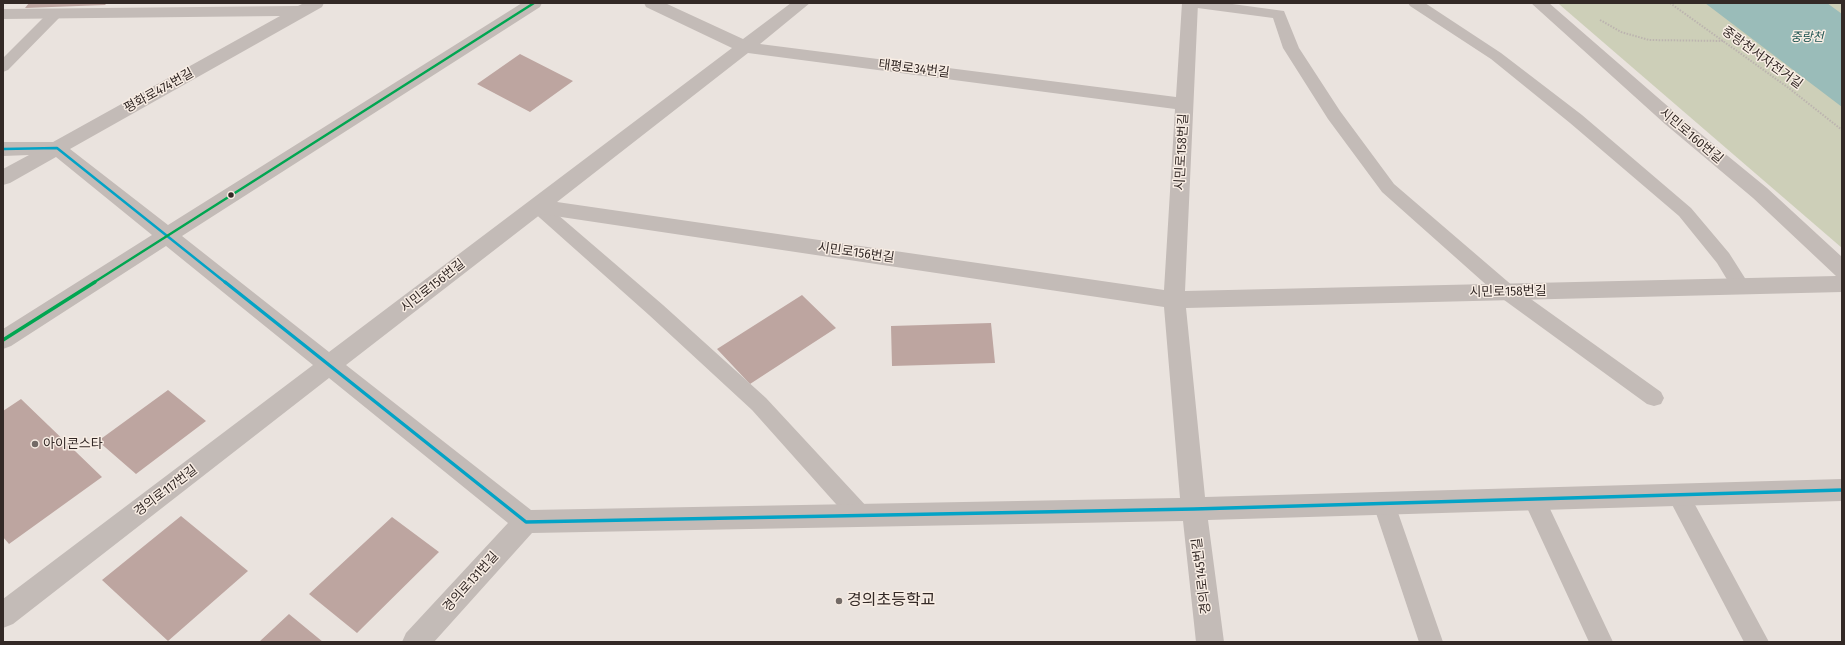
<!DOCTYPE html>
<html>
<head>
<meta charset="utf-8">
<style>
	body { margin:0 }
	#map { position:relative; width:1845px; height:645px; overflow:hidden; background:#eae3de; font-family:"Fira Sans Condensed",sans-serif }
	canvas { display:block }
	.frame { position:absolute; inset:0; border:4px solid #332926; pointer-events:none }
</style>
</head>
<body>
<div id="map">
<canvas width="1845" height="645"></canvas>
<div class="frame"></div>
</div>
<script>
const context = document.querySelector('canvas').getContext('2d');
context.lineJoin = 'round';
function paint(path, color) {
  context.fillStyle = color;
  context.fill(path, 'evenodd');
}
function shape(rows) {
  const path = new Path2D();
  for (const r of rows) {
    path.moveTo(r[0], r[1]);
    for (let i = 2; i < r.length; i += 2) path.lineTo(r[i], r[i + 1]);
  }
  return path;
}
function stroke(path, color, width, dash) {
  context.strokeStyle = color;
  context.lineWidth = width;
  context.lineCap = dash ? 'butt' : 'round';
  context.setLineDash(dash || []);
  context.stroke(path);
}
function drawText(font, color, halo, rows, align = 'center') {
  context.font = font + ' "Fira Sans Condensed","Noto Sans KR",sans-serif';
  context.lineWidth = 3;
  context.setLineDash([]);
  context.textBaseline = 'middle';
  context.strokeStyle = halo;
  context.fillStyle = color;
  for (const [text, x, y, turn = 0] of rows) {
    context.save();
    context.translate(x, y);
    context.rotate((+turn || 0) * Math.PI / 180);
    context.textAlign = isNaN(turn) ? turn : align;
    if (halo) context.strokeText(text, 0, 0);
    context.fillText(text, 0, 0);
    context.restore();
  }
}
paint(shape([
	[1558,3,1842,3,1842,248,1560,5]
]), '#cdcfb8');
paint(shape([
	[1705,3,1827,3,1842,14,1842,107]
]), '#9abcb9');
paint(shape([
	[29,3,107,3,105,5,25,8],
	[520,54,573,81,530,112,477,84],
	[802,295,836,328,750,384,717,349],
	[991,323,995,363,892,366,891,326],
	[168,390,206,421,136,474,98,441],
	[21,399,102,477,9,544,3,537,3,411],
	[181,516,248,571,168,641,102,580],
	[392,517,439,552,357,633,309,594],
	[289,614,323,642,259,642]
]), '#bda5a0');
stroke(shape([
	[1670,3,1790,89,1842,130],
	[1600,20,1621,32,1649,40,1724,41]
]), '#bcb4af', 2, [1.5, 1.5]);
paint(shape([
	[1183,3,1225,3,1284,11,1299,48,1340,111,1394,184,1514,287,1661,392,1664,398,1661,404,1654,406,1647,404,1500,297,1382,192,1328,119,1283,48,1273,18,1190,7,1185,6,1183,3],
	[1408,3,1425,3,1501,53,1582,115,1691,208,1729,253,1750,286,1748,291,1741,293,1734,291,1717,263,1679,216,1570,123,1491,59,1410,6,1408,3],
	[55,10,60,11,62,14,60,17,8,70,3,72,3,58,50,11,55,10],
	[537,200,543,202,663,305,766,398,868,508,871,515,868,522,860,525,852,522,752,410,649,315,531,210,528,206,531,202,537,200],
	[1678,485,1686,488,1769,642,1744,642,1667,495,1670,488,1678,485],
	[1534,489,1542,492,1613,642,1589,642,1523,499,1526,492,1534,489],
	[1384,494,1392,497,1395,504,1443,642,1419,642,1373,504,1376,497,1384,494]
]), '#c3bbb7');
paint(shape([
	[304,3,324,3,322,7,70,149,168,225,522,3,542,3,540,7,182,236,329,352,732,48,646,7,644,3,665,3,743,39,791,3,810,3,760,44,1176,97,1182,3,1198,3,1185,291,1836,276,1753,198,1665,124,1531,3,1549,3,1679,116,1767,188,1842,257,1842,292,1186,308,1205,497,1842,479,1842,501,1208,520,1224,642,1196,642,1183,521,532,533,434,642,402,642,406,633,508,523,329,378,13,624,3,628,3,599,313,365,166,246,11,346,3,349,3,329,152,235,56,157,10,183,3,185,3,169,29,155,3,156,3,142,53,142,280,16,3,19,3,9,298,6,304,3],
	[748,53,1175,109,1164,290,557,202,748,53],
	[541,214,1164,307,1180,498,531,510,346,365,541,214]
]), '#c3bbb7');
stroke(shape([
	[3,149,57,148,226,283]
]), '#03a3c6', 2.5);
stroke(shape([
	[225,282,526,522,1194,509,1842,490]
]), '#03a3c6', 3.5);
stroke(shape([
	[93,283,534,3]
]), '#00a651', 2.5);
stroke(shape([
	[3,340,95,282]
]), '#00a651', 3.5);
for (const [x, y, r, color] of [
	[231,195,3.5,"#332926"],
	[35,444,4,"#736a66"],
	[839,601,4,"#736a66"]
]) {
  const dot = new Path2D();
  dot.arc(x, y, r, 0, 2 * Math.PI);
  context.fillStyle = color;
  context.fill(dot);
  stroke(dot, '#f8ede4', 1.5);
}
drawText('italic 12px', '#1d5351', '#f8ede4', [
	["중랑천",1807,38]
]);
drawText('13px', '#332926', '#f8ede4', [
	["중랑천서자전거길",1762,58,36],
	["태평로34번길",914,69,7],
	["평화로474번길",159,91,-29],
	["시민로160번길",1691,136,40],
	["시민로158번길",1182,152,-87],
	["시민로156번길",856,253,8],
	["시민로156번길",433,286,-38],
	["시민로158번길",1508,292,-1],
	["경의로117번길",166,491,-37],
	["경의로145번길",1202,576,-97],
	["경의로131번길",471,582,-48]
]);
drawText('13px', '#332926', '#f8ede4', [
	["아이콘스타",43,444]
], 'left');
drawText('16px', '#332926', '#f8ede4', [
	["경의초등학교",847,601]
], 'left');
</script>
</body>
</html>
